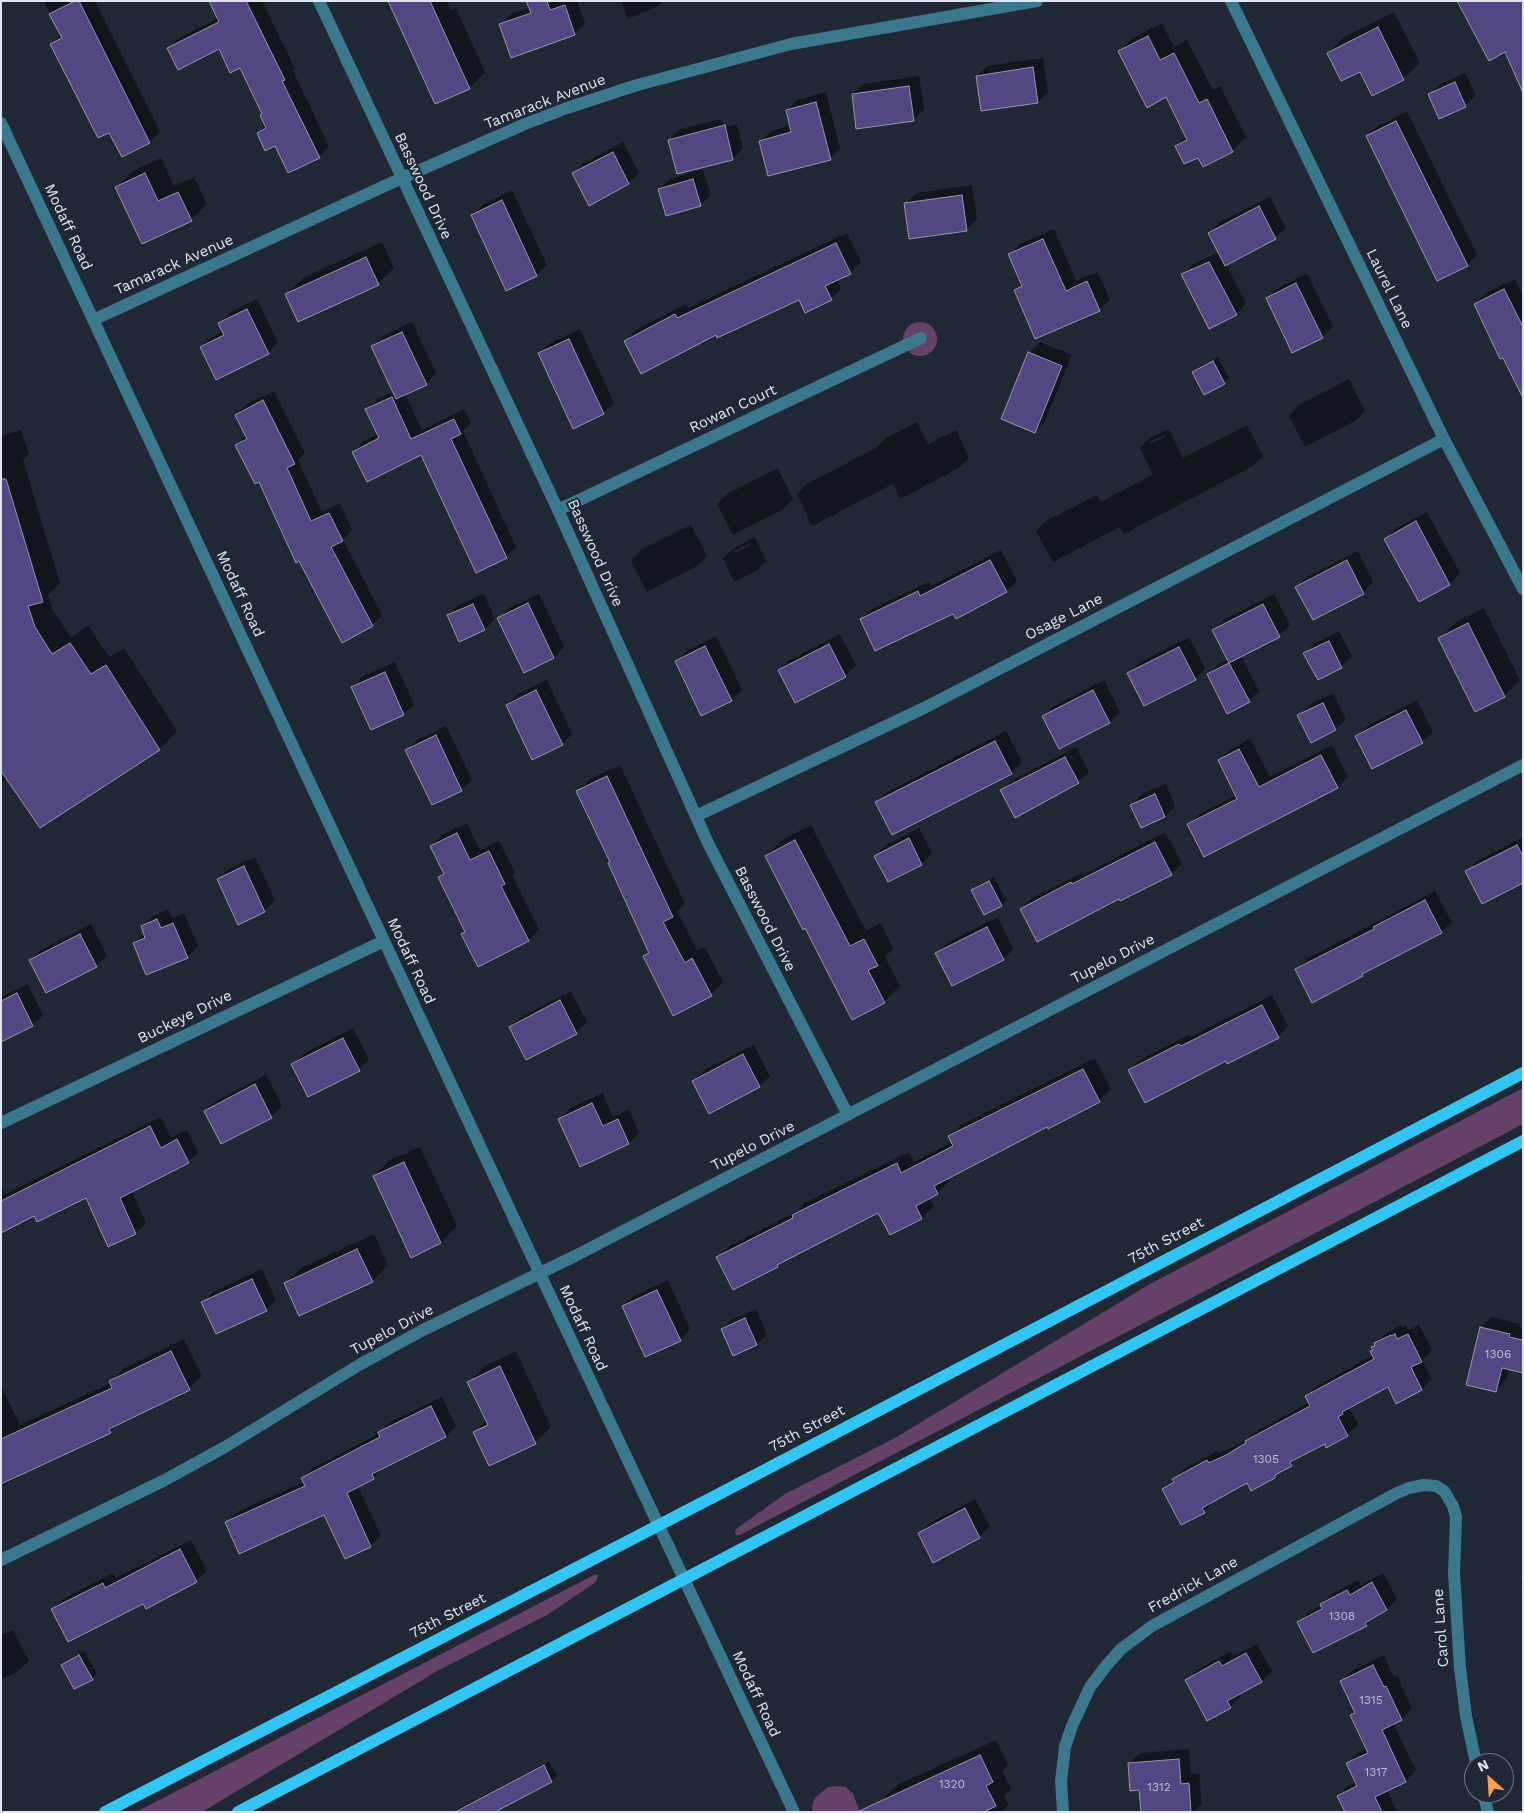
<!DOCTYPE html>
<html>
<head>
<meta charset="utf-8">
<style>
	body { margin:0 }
	#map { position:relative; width:1524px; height:1813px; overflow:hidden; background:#202835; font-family:"Work Sans",sans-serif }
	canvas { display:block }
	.frame { position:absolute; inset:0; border:2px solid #e0e6ef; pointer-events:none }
	.north { position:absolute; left:1464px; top:1753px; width:50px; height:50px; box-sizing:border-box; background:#202835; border:1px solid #6d747f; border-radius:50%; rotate:334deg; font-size:14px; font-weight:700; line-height:20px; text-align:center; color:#e0e6ef }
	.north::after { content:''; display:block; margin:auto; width:18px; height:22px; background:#f9a04c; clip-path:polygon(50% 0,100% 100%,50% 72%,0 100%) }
</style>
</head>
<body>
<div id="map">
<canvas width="1524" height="1813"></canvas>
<div class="frame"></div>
<div class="north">N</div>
</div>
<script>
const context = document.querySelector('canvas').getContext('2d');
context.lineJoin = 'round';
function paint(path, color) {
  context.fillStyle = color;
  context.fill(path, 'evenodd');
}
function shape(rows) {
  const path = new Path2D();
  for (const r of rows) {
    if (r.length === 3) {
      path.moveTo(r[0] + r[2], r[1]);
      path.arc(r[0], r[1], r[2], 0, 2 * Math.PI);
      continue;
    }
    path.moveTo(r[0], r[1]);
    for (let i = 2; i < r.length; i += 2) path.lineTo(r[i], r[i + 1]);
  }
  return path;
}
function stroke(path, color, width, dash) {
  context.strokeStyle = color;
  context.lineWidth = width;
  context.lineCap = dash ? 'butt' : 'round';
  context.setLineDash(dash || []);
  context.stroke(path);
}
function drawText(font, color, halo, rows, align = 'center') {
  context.font = font + ' "Work Sans",sans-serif';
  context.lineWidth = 4;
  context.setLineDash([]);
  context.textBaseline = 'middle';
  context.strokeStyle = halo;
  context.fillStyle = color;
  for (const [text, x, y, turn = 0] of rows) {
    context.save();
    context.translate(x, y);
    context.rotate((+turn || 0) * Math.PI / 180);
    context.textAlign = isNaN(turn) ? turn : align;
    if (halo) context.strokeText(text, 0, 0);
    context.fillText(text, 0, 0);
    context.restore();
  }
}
paint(shape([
	[920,339,17],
	[1523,1088,1523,1124,740,1535,736,1535,735,1531,736,1529,785,1494,895,1438,1150,1284],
	[596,1574,598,1576,596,1582,547,1615,439,1670,202,1812,136,1812],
	[836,1786,846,1787,853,1794,860,1812,813,1812,812,1806,815,1798,828,1787]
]), '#654169');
paint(shape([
	[44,1,95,1,160,131,150,142,122,155,110,131,52,44,61,35],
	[210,1,262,1,295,69,293,71,329,146,319,157,275,144,258,133,266,125,263,114,240,66,219,48,169,49,179,38,218,18],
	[388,1,447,1,451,11,456,8,485,72,469,88,392,8,391,9],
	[528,1,577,1,585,23,575,34,512,56,501,25,511,14,530,7],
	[621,1,663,1,658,6,628,19],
	[1394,12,1420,63,1404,78,1373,94,1361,70,1328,53,1344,37],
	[1162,23,1174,47,1187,40,1213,90,1220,86,1246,137,1232,151,1203,165,1199,156,1176,146,1186,136,1167,96,1119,52,1133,38],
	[1043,58,1048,92,1038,102,977,76,987,66],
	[1465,73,1476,95,1465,106,1430,95,1440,84],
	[919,76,924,109,913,120,853,94,863,84],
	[826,92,840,148,830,159,761,141,771,131,791,125,787,110,797,100],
	[1407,111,1477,255,1467,265,1367,136,1378,126],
	[721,119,725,128,737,124,743,148,733,159,702,167,711,195,700,205,659,189,670,179,703,169,670,140,680,129],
	[623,142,639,173,629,183,573,173,584,163],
	[161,158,174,186,194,177,207,204,191,220,117,187,133,171],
	[972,185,977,219,966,230,906,204,916,193],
	[512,190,547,265,536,275,472,215,483,205],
	[1270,197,1286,228,1275,238,1226,264,1246,303,1236,314,1183,275,1193,264,1219,252,1209,233,1220,222],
	[1054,229,1076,281,1097,272,1110,299,1099,310,1015,290,1022,283,1009,255,1020,244],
	[847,233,861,262,851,273,837,280,841,289,831,299,800,298,625,341,636,330,686,304,688,308],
	[382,242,394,268,378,284,287,294,303,278],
	[1307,273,1333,327,1322,337,1267,298,1278,288],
	[1515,279,1523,295,1523,347,1475,304,1486,293],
	[257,299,278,342,268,353,201,347,212,337,223,331,219,323,230,313],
	[412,322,436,373,426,384,405,394,422,430,464,409,471,423,463,431,516,547,506,557,421,453,353,452,364,441,378,434,367,410,377,399,394,392,373,346,383,336],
	[580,329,614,403,603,413,539,353,550,343],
	[1040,342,1072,355,1045,421,1035,431,1029,353],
	[1218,357,1229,378,1224,383,1193,373,1198,368],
	[1349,379,1365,411,1355,421,1305,447,1289,416,1299,405],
	[274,391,305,453,298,460,322,512,340,503,352,530,343,540,382,615,372,625,260,480,237,445,246,435,236,415,247,404],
	[917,422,928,444,956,430,969,458,959,468,900,499,893,484,812,526,797,494,807,484,876,448,887,437],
	[1247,425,1263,456,1253,466,1124,534,1120,527,1053,562,1036,531,1046,521,1097,495,1100,502,1153,475,1140,448,1150,438,1169,429,1183,458],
	[1164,435,1165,437,1150,444,1150,441],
	[21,430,29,454,23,460,60,583,48,595,52,609,71,637,88,626,109,657,124,648,177,731,160,749,41,826,8,778,1,782,1,436],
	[778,468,793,499,783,509,733,535,717,504,727,494],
	[1427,512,1460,573,1450,584,1419,600,1386,539,1396,528],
	[691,525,707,556,697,566,647,592,631,561,641,550],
	[755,537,766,561,756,571,734,582,723,558,734,548],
	[750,543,751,545,734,553,734,551],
	[1001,550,1017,581,1006,591,861,619,872,609,929,582,931,586],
	[1358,551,1373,582,1363,593,1297,587,1307,577],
	[484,594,495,619,485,629,460,641,448,616,459,605],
	[539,594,564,647,554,657,524,672,499,618,509,608],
	[1274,594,1290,625,1279,636,1241,656,1259,691,1249,701,1208,675,1219,664,1228,659,1213,630,1224,620],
	[1484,608,1520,680,1504,696,1440,638,1456,622],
	[1339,631,1352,656,1342,666,1318,678,1305,653,1315,643],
	[840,634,856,665,846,676,795,702,779,670,790,660],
	[716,636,742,690,731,700,676,661,687,651],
	[1189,637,1205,668,1195,679,1129,673,1139,663],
	[395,662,414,704,404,714,372,729,353,687,363,676],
	[547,680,572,734,562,744,507,705,518,694],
	[1104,680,1120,712,1110,722,1060,748,1043,717,1054,706],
	[1333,693,1346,719,1336,729,1299,716,1309,705],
	[1417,700,1433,732,1422,742,1356,737,1367,726],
	[446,726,472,779,462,790,432,804,407,750,417,740],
	[1006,731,1022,762,1011,773,876,802,887,792],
	[1250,739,1270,777,1332,745,1348,777,1337,787,1189,824,1199,814,1237,795,1219,761,1230,750],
	[1076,747,1089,772,1078,782,1002,790,1013,780],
	[620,765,685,904,677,911,697,951,705,947,723,982,711,995,645,957,650,952,611,862,578,792,590,779],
	[1166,784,1175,806,1165,816,1132,805,1142,794],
	[467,823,480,850,499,841,515,872,512,875,539,929,529,940,478,965,462,934,465,931,440,877,445,873,431,846,442,835],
	[811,825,866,931,881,923,893,949,885,957,900,986,884,1002,806,927,766,856,782,840],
	[919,828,932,853,922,864,888,881,875,856,886,845],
	[1165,832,1182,863,1171,874,1120,898,1022,909,1032,898,1082,873,1083,875],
	[1523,837,1523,882,1467,871,1477,861],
	[255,857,275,900,264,911,218,879,229,869],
	[994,877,1006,900,1001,905,973,890,978,885],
	[1435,891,1452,922,1441,932,1367,970,1362,975,1296,970,1307,959],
	[168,909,172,918,184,913,198,946,188,957,147,974,134,943,145,933,142,926,153,916],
	[998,917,1013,949,1003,959,937,954,947,943],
	[91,924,107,956,96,966,30,960,41,950],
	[28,984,43,1015,33,1025,1,1041,1,997],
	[571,991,587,1022,576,1033,526,1058,510,1027,521,1017],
	[1272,995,1288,1026,1278,1037,1226,1060,1129,1070,1140,1060,1190,1034,1191,1037],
	[353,1028,369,1059,359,1070,293,1064,303,1054],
	[754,1045,770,1076,760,1086,693,1081,704,1070],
	[1095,1058,1111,1089,1099,1101,1048,1125,947,1177,949,1181,937,1193,929,1197,934,1206,922,1218,891,1234,879,1211,783,1260,777,1266,718,1258,730,1246,799,1210,805,1203,909,1152,914,1162,952,1142,949,1137,961,1125],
	[266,1075,282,1106,271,1117,205,1111,216,1101],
	[603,1093,613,1117,629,1109,639,1133,629,1143,581,1165,560,1119,570,1108],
	[161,1117,171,1138,187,1130,198,1152,188,1162,132,1191,146,1223,136,1233,87,1196,35,1214,1,1232,1,1187,5,1194],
	[420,1147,457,1226,441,1242,374,1176,390,1160],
	[374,1234,388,1265,372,1281,285,1284,301,1268],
	[262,1269,276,1300,266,1310,203,1302,213,1292],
	[668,1280,690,1329,680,1340,623,1306,634,1296],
	[756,1309,767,1334,757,1344,722,1329,733,1319],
	[1491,1317,1520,1324,1519,1327,1523,1328,1523,1372,1509,1369,1506,1380,1496,1391,1481,1328],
	[1401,1325,1402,1327,1406,1325,1408,1330,1419,1325,1432,1350,1422,1360,1432,1379,1422,1389,1389,1386,1349,1407,1358,1424,1347,1435,1325,1443,1301,1455,1291,1465,1281,1471,1274,1477,1248,1482,1214,1500,1204,1512,1163,1489,1184,1469,1218,1451,1219,1453,1238,1445,1251,1437,1257,1431,1310,1402,1306,1396,1317,1386,1373,1355,1371,1351,1375,1343,1386,1333],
	[184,1339,202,1376,189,1388,120,1422,110,1432,20,1474,15,1479,1,1486,1,1386,20,1425,111,1383,110,1382,123,1369],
	[516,1351,551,1427,535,1443,475,1432,487,1420,469,1382,485,1366],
	[442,1397,456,1426,446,1436,384,1467,373,1478,358,1486,381,1536,370,1546,325,1514,226,1523,237,1512,304,1482,302,1478,313,1468,380,1433,390,1422],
	[975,1499,990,1526,979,1537,934,1561,919,1534,930,1523],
	[191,1540,207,1571,196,1581,144,1602,53,1609,63,1599,113,1573,116,1578],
	[1383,1573,1397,1599,1387,1609,1376,1616,1366,1625,1314,1651,1298,1623,1309,1612,1321,1605,1332,1594,1358,1580,1361,1585],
	[1523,1578,1523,1601,1521,1580],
	[13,1630,29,1661,18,1671,1,1680,1,1635],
	[1257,1644,1272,1671,1261,1681,1239,1693,1241,1696,1230,1707,1187,1680,1197,1670,1230,1652,1233,1656],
	[84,1651,97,1674,92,1679,63,1665,68,1660],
	[1384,1655,1394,1677,1397,1676,1412,1708,1402,1719,1393,1723,1416,1770,1406,1781,1387,1790,1397,1812,1346,1812,1339,1796,1349,1785,1357,1782,1348,1763,1358,1753,1367,1748,1352,1715,1356,1711,1342,1681,1352,1671],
	[996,1740,1008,1765,1002,1771,1011,1789,1004,1796,1008,1805,1001,1812,886,1812,881,1801,897,1785],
	[1189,1749,1191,1774,1199,1774,1202,1804,1193,1812,1142,1812,1140,1789,1129,1763,1140,1753],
	[549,1761,557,1776,552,1781,492,1812,452,1812]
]), '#0007');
const building = shape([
	[75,1,79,1,150,143,122,157,109,133,98,138,50,44,62,38,49,14,75,1],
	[209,1,246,1,285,80,282,81,320,158,288,173,275,146,265,151,257,133,266,128,260,115,262,114,240,68,230,73,219,49,178,70,167,48,219,22,209,1],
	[388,1,430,1,470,89,435,104,388,1],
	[526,1,547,1,550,10,565,5,575,35,511,58,499,24,531,13,526,1],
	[1457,1,1523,1,1523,93,1505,52,1489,61,1457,1],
	[1378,27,1404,80,1372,96,1360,72,1341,81,1327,53,1378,27],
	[1148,36,1160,60,1174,53,1199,103,1207,99,1233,152,1203,167,1198,158,1184,164,1175,146,1187,140,1166,97,1147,108,1118,51,1148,36],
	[1033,67,1038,103,981,111,976,76,1033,67],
	[1455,82,1466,107,1439,119,1428,94,1455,82],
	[909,86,914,121,856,129,852,94,909,86],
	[816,102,831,160,768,176,759,141,791,132,786,110,816,102],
	[1396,121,1468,266,1437,281,1366,136,1396,121],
	[725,125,733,160,677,174,668,140,725,125],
	[613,152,629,184,589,206,572,173,613,152],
	[145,173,158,201,178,192,192,221,142,244,115,187,145,173],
	[693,179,701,206,666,216,658,189,693,179],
	[962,195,967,231,909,239,904,203,962,195],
	[502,200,537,276,506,291,471,215,502,200],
	[1259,206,1276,239,1225,266,1208,233,1259,206],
	[1043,239,1066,291,1087,281,1100,311,1035,339,1014,290,1022,286,1008,254,1043,239],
	[836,243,851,274,825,286,832,300,805,313,799,300,717,338,716,335,641,374,624,341,675,314,677,318,836,243],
	[366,257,379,285,298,322,285,294,366,257],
	[1209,262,1237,315,1209,329,1181,274,1209,262],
	[1296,283,1323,338,1292,353,1266,298,1296,283],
	[1504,289,1523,327,1523,398,1503,358,1500,359,1474,304,1504,289],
	[247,309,269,354,216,380,200,347,224,335,218,323,247,309],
	[402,332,427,385,396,399,371,346,402,332],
	[569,339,604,414,573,429,538,353,569,339],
	[1028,352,1062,366,1035,433,1001,419,1028,352],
	[1213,361,1225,384,1204,395,1192,372,1213,361],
	[392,397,411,439,454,419,461,434,451,439,507,558,476,573,421,455,367,482,352,452,379,438,365,409,392,397],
	[263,400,295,464,287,468,311,521,329,513,343,541,331,547,373,626,342,643,299,561,296,563,259,482,255,484,235,445,247,439,235,415,263,400],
	[1,479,6,479,43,602,28,606,35,627,52,654,70,643,91,674,106,665,160,750,40,828,1,771,1,479],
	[1416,521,1450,585,1419,602,1384,539,1416,521],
	[990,560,1007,592,956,619,953,614,875,651,860,619,918,591,920,596,990,560],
	[1347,560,1364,594,1313,620,1295,587,1347,560],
	[528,603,554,658,524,673,497,618,528,603],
	[473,604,485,630,459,642,447,615,473,604],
	[1263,604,1280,637,1229,663,1250,702,1227,714,1207,674,1229,663,1212,630,1263,604],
	[1468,623,1505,697,1475,712,1438,638,1468,623],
	[1329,641,1342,668,1318,680,1303,653,1329,641],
	[829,644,846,677,795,703,778,670,829,644],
	[705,646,732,701,701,716,675,661,705,646],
	[1179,647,1196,680,1144,706,1127,673,1179,647],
	[385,672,404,715,371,730,351,687,385,672],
	[536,690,563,745,532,760,506,705,536,690],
	[1093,690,1110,723,1059,749,1042,716,1093,690],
	[1323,703,1336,730,1311,743,1297,715,1323,703],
	[1406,710,1423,743,1372,769,1355,736,1406,710],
	[436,735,462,791,432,805,405,750,436,735],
	[995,741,1012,774,892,835,875,802,995,741],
	[1239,749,1259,787,1321,755,1338,788,1204,857,1187,824,1237,799,1218,760,1239,749],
	[1065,757,1079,783,1015,818,1000,790,1065,757],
	[607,776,673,917,663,922,685,963,692,958,712,996,673,1016,643,956,649,953,608,863,610,862,576,791,607,776],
	[1155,794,1165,817,1141,828,1130,805,1155,794],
	[457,833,470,860,489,851,505,884,501,886,529,941,478,967,461,934,465,932,438,877,444,874,430,846,457,833],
	[909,838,922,865,888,882,874,856,909,838],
	[795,840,850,946,864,939,878,966,868,970,885,1003,852,1020,805,928,803,930,765,856,795,840],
	[1155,842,1172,875,1120,901,1119,899,1037,942,1020,909,1071,882,1072,884,1155,842],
	[1517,845,1523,856,1523,883,1482,904,1465,871,1517,845],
	[244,866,265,912,238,925,217,879,244,866],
	[989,881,1002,906,984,915,971,890,989,881],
	[1425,900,1442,933,1362,974,1363,976,1312,1003,1295,969,1374,929,1373,927,1425,900],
	[157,919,161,928,173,923,188,958,146,975,133,943,145,938,141,926,157,919],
	[987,927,1004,960,952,986,935,953,987,927],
	[80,934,97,967,46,993,29,960,80,934],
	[17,993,33,1026,1,1042,1,1001,17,993],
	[560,1000,577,1034,526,1060,509,1027,560,1000],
	[1262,1005,1279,1038,1227,1064,1226,1061,1145,1103,1128,1070,1179,1044,1181,1046,1262,1005],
	[343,1038,360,1071,308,1097,291,1064,343,1038],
	[743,1054,760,1087,709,1114,692,1081,743,1054],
	[1083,1069,1100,1102,1048,1129,1047,1127,934,1186,938,1194,916,1206,922,1219,890,1235,878,1213,777,1265,778,1267,733,1290,716,1257,793,1218,792,1215,897,1163,901,1173,953,1146,948,1136,1083,1069],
	[255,1084,272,1118,221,1144,204,1111,255,1084],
	[592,1103,603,1126,618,1119,629,1144,580,1167,558,1119,592,1103],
	[150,1126,161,1148,177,1139,189,1163,120,1198,136,1234,108,1247,86,1198,37,1222,34,1216,1,1233,1,1201,150,1126],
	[404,1162,441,1243,411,1258,373,1176,404,1162],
	[357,1249,373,1282,299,1316,284,1283,357,1249],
	[252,1279,267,1311,216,1334,201,1302,252,1279],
	[657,1290,681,1341,645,1357,622,1306,657,1290],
	[745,1318,757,1345,733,1356,721,1329,745,1318],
	[1480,1327,1510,1334,1509,1337,1523,1340,1523,1373,1502,1368,1496,1392,1466,1385,1480,1327],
	[1395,1334,1397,1339,1408,1334,1422,1362,1411,1367,1422,1390,1396,1404,1388,1387,1342,1412,1343,1414,1338,1417,1348,1436,1326,1448,1325,1444,1290,1462,1292,1466,1275,1475,1275,1478,1251,1491,1247,1483,1202,1508,1205,1513,1181,1525,1162,1489,1174,1482,1172,1479,1207,1460,1209,1463,1226,1455,1246,1443,1245,1441,1310,1406,1305,1396,1374,1359,1370,1351,1373,1350,1371,1347,1375,1346,1374,1343,1391,1335,1391,1336,1395,1334],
	[171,1351,190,1390,109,1429,111,1433,1,1484,1,1439,112,1388,109,1381,171,1351],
	[500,1366,536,1444,489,1466,473,1432,488,1425,467,1382,500,1366],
	[431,1406,446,1437,372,1474,374,1479,347,1493,371,1547,345,1559,324,1515,239,1554,225,1522,305,1486,301,1478,380,1437,378,1432,431,1406],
	[965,1508,980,1538,933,1563,918,1533,965,1508],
	[180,1549,197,1582,146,1609,143,1604,68,1642,51,1609,103,1583,105,1588,180,1549],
	[1372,1582,1387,1610,1365,1623,1367,1626,1313,1653,1297,1622,1322,1609,1320,1604,1347,1590,1350,1595,1372,1582],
	[1246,1653,1262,1682,1227,1701,1231,1708,1207,1721,1185,1680,1219,1661,1222,1666,1246,1653],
	[79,1655,93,1680,74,1689,61,1665,79,1655],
	[1373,1665,1384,1687,1386,1686,1402,1720,1382,1730,1406,1782,1375,1797,1382,1812,1345,1812,1337,1796,1357,1786,1346,1763,1368,1753,1350,1715,1355,1713,1340,1681,1373,1665],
	[980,1755,993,1782,986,1786,996,1806,984,1812,857,1812,980,1755],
	[1179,1759,1181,1784,1189,1783,1191,1812,1141,1812,1139,1790,1130,1791,1128,1763,1179,1759],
	[544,1765,552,1782,495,1812,455,1812,544,1765]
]);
paint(building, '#524783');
stroke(building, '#9896a8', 1);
stroke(shape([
	[319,1,558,510,708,843,848,1115],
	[1231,1,1444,439,1523,589],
	[1,123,540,1274,794,1812],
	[93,320,402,178,525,124,567,108,634,86,791,44,1037,1],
	[558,510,921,338],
	[696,816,924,708,1444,439],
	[1,1123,384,941],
	[1,1560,163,1481,225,1447,359,1365,423,1330,575,1256,1523,765],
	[1483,1793,1488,1812],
	[1063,1812,1061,1781,1065,1747,1072,1726,1090,1687,1106,1666,1121,1649,1152,1626,1397,1493,1409,1488,1424,1485,1436,1486,1444,1491,1453,1506,1456,1517,1454,1573,1460,1668,1466,1716,1476,1763]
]), '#3b778d', 12);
stroke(shape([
	[105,1812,719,1494,1523,1073],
	[238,1812,1523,1141]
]), '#32c5f3', 12);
drawText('12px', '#bcbed4', null, [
	["1306",1498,1354],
	["1305",1266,1459],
	["1308",1342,1616],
	["1315",1371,1700],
	["1317",1376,1772],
	["1320",952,1784],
	["1312",1159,1787]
]);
drawText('15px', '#e0e6ef', '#202835', [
	["Tamarack Avenue",545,102,-21],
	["Basswood Drive",423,186,65],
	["Modaff Road",68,227,65],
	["Tamarack Avenue",174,265,-24],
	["Laurel Lane",1389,289,64],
	["Rowan Court",733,409,-25],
	["Basswood Drive",595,553,66],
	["Modaff Road",240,594,65],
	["Osage Lane",1064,617,-27],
	["Basswood Drive",765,919,63],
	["Tupelo Drive",1113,959,-27],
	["Modaff Road",411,961,65],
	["Buckeye Drive",185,1017,-26],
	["Tupelo Drive",753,1146,-27],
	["75th Street",1166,1241,-28],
	["Modaff Road",583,1328,65],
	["Tupelo Drive",392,1330,-28],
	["75th Street",807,1429,-28],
	["Fredrick Lane",1193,1585,-29],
	["75th Street",448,1616,-27],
	["Carol Lane",1441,1628,-94],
	["Modaff Road",756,1694,65]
]);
</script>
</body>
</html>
